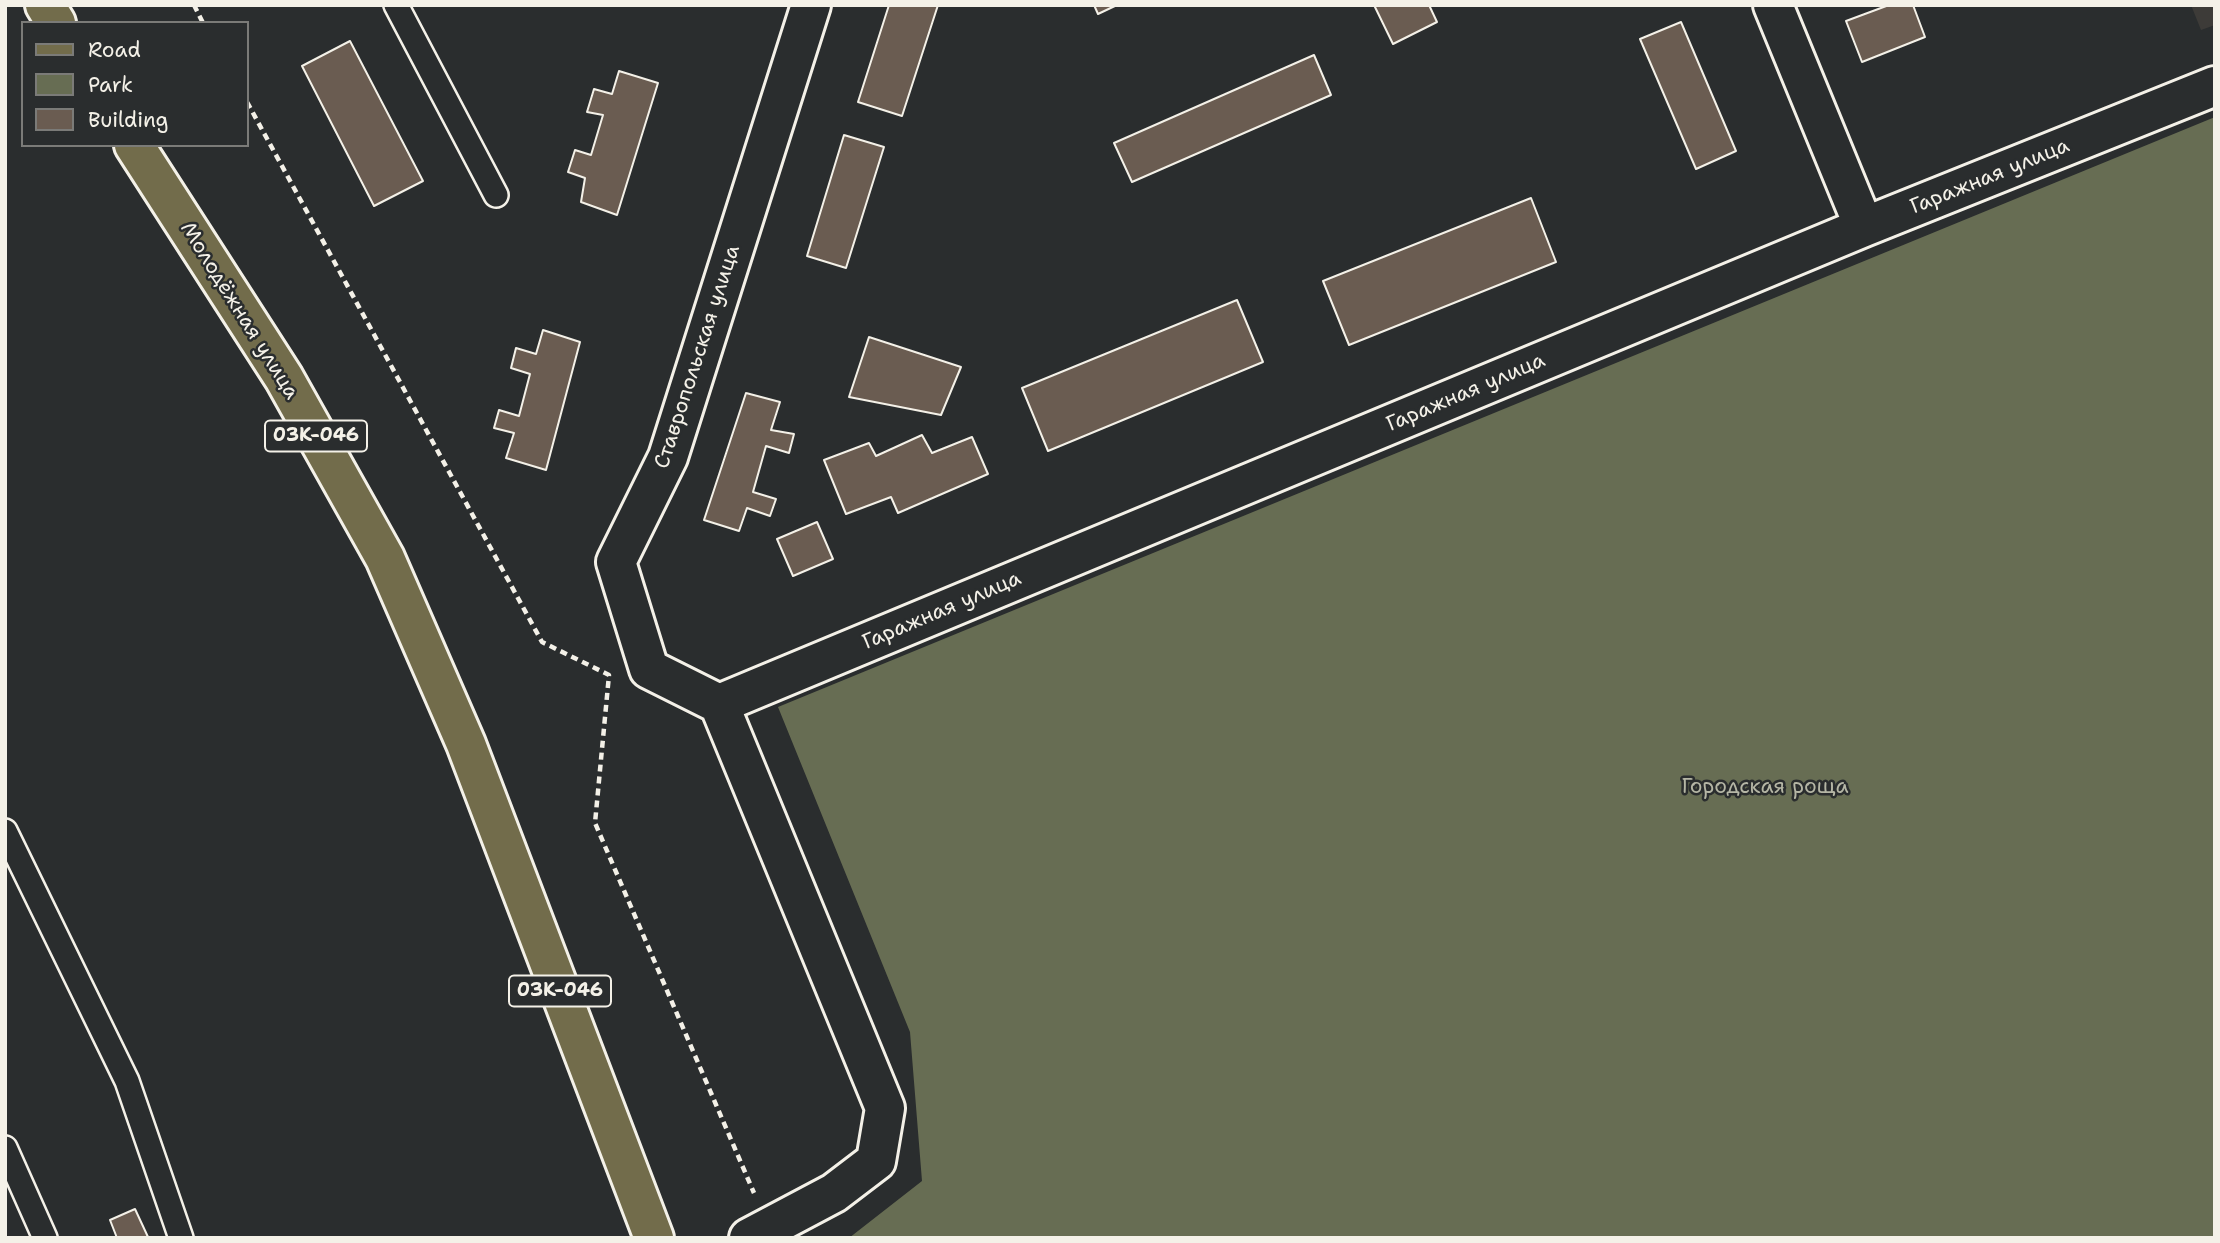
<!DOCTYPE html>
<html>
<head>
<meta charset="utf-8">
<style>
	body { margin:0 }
	#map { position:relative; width:2220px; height:1243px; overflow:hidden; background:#2a2d2e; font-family:"Shantell Sans",sans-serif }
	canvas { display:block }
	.frame { position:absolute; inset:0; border:7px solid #f4f1e8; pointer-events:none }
	.legend { position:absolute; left:21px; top:21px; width:228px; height:126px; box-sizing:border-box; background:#2a2d2e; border:2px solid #7b7b78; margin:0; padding:9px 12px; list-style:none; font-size:21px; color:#f4f1e8 }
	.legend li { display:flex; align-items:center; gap:14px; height:35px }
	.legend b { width:35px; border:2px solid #7b7b78 }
</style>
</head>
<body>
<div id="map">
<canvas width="2220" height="1243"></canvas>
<div class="frame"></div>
<ul class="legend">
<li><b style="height:9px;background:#726c4b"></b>Road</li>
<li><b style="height:19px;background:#676d53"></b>Park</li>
<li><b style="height:19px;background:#6a5c51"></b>Building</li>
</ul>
</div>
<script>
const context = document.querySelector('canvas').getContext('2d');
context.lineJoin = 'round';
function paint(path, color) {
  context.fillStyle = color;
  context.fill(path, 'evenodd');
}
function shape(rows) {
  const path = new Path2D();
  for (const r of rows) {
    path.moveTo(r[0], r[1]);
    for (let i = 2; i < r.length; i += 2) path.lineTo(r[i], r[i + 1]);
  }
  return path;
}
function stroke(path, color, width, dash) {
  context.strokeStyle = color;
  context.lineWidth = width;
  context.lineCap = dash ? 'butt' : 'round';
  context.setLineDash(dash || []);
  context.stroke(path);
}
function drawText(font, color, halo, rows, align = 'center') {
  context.font = font + ' "Shantell Sans",sans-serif';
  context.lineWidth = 5;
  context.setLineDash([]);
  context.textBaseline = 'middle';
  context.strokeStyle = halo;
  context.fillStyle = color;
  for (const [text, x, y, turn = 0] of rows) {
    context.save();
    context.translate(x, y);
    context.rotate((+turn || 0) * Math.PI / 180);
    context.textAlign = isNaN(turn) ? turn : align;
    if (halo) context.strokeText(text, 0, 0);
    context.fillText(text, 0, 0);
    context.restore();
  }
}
paint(shape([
	[2191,5,2215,5,2215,25,2201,30]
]), '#3d3b38');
paint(shape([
	[2215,117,2215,1238,849,1238,922,1181,910,1032,778,707]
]), '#676d53');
const building = shape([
	[889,5,938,5,902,116,858,102,889,5],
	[1094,5,1117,5,1098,14,1094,5],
	[1374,5,1429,5,1437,22,1393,44,1374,5],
	[1889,5,1913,5,1925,37,1862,62,1846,21,1889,5],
	[1681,22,1736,151,1696,169,1640,39,1681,22],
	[350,41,423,181,374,206,302,66,350,41],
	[1314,55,1331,95,1132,182,1114,143,1314,55],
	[619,71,658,83,617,215,581,202,585,178,568,172,575,150,591,155,603,115,587,112,594,89,612,94,619,71],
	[844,135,884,147,846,268,807,256,844,135],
	[1531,198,1556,262,1349,345,1323,281,1531,198],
	[1237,300,1263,362,1048,451,1022,388,1237,300],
	[543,330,580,342,546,470,506,458,514,433,494,428,499,410,519,416,530,374,511,368,516,348,536,354,543,330],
	[869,337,961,367,941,415,849,397,869,337],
	[746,393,780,402,771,430,794,434,789,453,766,446,753,492,776,499,770,516,747,508,739,531,704,520,746,393],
	[922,435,932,453,972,437,988,474,898,513,891,497,846,514,824,460,869,443,876,456,922,435],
	[817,522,833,559,793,576,777,539,817,522],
	[135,1209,148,1237,117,1238,110,1220,135,1209]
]);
paint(building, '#6a5c51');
stroke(building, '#f4f1e8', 2);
const lane = shape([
	[396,5,496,195],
	[5,831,127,1081,181,1238],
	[5,1148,45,1238]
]);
const street = shape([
	[1773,5,1864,227],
	[719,704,1864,227,2215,86],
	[719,704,649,669,616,562,668,457,811,5],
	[719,704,885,1108,876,1161,834,1193,749,1238]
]);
const primary = shape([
	[45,5,56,23],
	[134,145,284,378,385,558,466,744,654,1238]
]);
stroke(lane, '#f4f1e8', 28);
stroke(street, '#f4f1e8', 44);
stroke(primary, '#f4f1e8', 44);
stroke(shape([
	[194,5,203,23],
	[247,102,542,642,609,675,595,823,754,1193]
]), '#f4f1e8', 4.5, [7, 5]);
stroke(lane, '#2a2d2e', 23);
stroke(street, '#2a2d2e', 38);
stroke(primary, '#726c4b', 38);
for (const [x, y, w] of [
	[316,436,102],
	[560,991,102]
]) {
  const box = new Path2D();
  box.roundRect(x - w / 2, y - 15.5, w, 31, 5);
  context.fillStyle = '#2a2d2e';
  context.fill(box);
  stroke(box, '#f4f1e8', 2);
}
drawText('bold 19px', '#f4f1e8', null, [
	["03К-046",316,436],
	["03К-046",560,991]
]);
drawText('21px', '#f4f1e8', '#2a2d2e', [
	["Гаражная улица",1990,177,-22],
	["Молодёжная улица",239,311,58],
	["Ставропольская улица",698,357,-72],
	["Гаражная улица",1466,393,-23],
	["Гаражная улица",942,611,-23]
]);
drawText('21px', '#b5b6a5', '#2a2d2e', [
	["Городская роща",1765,788]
]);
</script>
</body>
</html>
